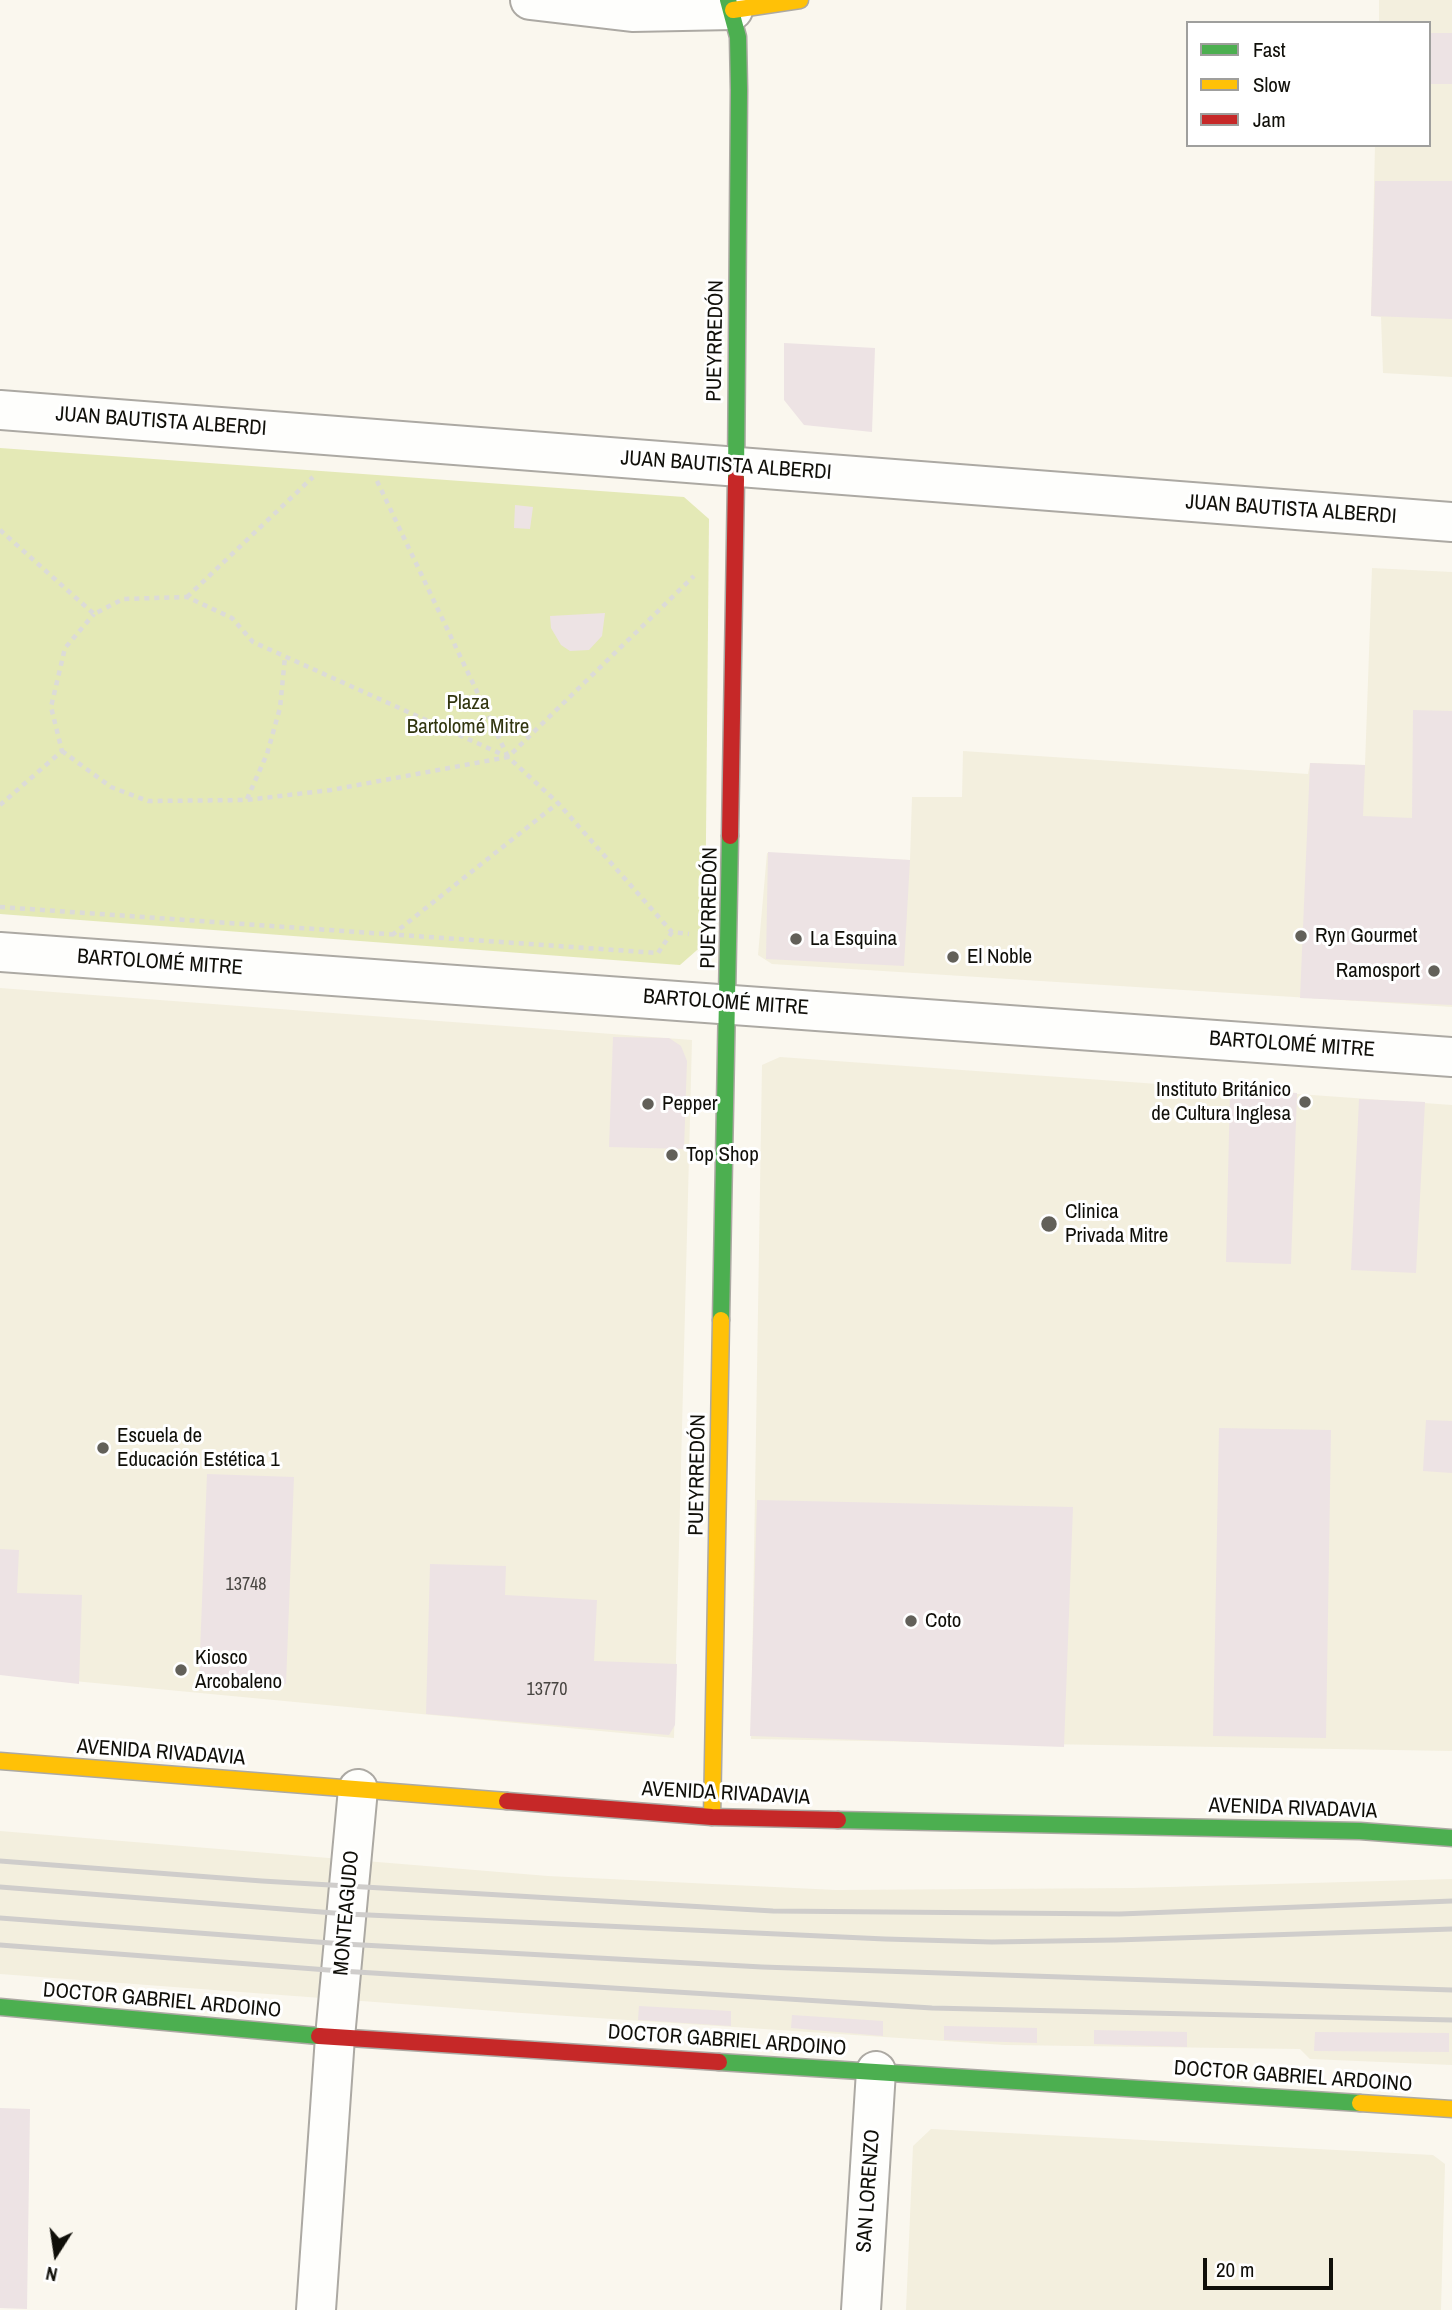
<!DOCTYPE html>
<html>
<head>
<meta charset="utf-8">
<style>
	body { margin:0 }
	#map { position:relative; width:1452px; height:2310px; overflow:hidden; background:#faf7ee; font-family:"Archivo Narrow",sans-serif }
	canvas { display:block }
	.legend { position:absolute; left:1186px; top:21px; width:245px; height:126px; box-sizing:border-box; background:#fff; border:2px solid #9f9f9d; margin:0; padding:9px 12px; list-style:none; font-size:21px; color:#100f09 }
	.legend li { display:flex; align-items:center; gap:14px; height:35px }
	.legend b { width:35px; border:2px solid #9f9f9d }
	.north { position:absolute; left:21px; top:2219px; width:70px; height:70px; -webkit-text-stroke:5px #fff; paint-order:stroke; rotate:192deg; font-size:19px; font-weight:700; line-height:28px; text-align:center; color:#100f09 }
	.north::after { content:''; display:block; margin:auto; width:24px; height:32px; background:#100f09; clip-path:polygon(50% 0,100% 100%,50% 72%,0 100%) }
	.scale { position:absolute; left:1203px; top:2258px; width:130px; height:32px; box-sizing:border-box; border:4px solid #100f09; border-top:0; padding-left:9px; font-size:21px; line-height:24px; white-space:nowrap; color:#100f09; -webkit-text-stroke:5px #fff; paint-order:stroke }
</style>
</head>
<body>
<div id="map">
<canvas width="1452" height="2310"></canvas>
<ul class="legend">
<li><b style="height:9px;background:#4caf50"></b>Fast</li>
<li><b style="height:9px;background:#ffc107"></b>Slow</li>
<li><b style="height:9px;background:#c62828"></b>Jam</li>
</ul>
<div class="north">N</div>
<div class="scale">20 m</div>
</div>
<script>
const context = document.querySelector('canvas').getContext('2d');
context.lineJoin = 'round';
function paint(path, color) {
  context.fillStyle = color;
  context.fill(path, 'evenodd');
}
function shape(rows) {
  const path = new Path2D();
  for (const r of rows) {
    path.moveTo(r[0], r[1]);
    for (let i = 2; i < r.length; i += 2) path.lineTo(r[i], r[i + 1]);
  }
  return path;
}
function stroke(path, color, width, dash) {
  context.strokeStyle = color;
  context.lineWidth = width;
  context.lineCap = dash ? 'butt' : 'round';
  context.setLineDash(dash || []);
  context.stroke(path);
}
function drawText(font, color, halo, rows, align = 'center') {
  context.font = font + ' "Archivo Narrow",sans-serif';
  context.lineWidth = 6;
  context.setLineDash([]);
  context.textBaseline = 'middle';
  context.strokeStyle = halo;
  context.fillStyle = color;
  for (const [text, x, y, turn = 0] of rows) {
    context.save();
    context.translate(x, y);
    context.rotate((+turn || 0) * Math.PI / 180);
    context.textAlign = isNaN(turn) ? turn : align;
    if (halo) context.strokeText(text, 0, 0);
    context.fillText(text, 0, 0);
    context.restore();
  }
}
paint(shape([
	[1379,0,1452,0,1452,377,1383,373,1381,317,1371,316,1375,145,1429,145,1429,23,1379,23],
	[1372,568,1452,572,1452,1007,772,964,758,955,767,853,910,860,912,797,962,797,963,751,1308,774,1310,763,1365,765],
	[0,988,692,1040,674,1738,0,1674],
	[780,1057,1452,1105,1452,1751,751,1739,762,1065],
	[0,1831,548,1876,836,1890,1133,1888,1452,1879,1452,2065,1310,2059,1300,2049,1005,2045,522,2013,0,1974],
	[931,2129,1433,2155,1445,2164,1441,2310,906,2310,913,2146]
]), '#f3efde');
paint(shape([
	[0,448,684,497,709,519,705,943,680,965,0,914]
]), '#e4e9b6');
paint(shape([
	[1429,33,1452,33,1452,84,1429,84],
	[1375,181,1452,181,1452,319,1371,316],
	[784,343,875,348,872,432,804,425,784,400],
	[515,505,533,507,530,529,514,528],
	[605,613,602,636,589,650,570,651,561,645,551,628,550,616],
	[1413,710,1452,711,1452,1005,1300,998,1310,763,1365,765,1363,816,1412,818],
	[768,852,910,860,904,966,766,959],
	[613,1037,669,1038,681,1046,687,1061,684,1149,609,1147],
	[1230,1090,1297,1093,1291,1264,1226,1262],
	[1359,1099,1425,1102,1416,1273,1351,1270],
	[1426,1420,1452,1421,1452,1473,1423,1471],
	[1219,1428,1331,1430,1326,1738,1213,1736],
	[207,1474,294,1477,286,1684,199,1678],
	[757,1500,1073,1507,1064,1747,750,1736],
	[0,1549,19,1550,17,1593,82,1595,79,1684,0,1675],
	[430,1564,506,1566,505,1595,597,1600,594,1661,677,1664,675,1725,669,1735,426,1714],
	[639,2006,731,2011,731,2026,638,2020],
	[792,2015,883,2021,883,2036,791,2028],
	[944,2026,1037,2028,1037,2043,944,2040],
	[1094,2030,1187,2032,1187,2047,1094,2044],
	[1315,2032,1449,2033,1449,2052,1314,2051],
	[0,2108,30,2109,27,2309,0,2308]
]), '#ede3e4');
const street = shape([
	[530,0,632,12,733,10],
	[0,410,1452,522],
	[0,952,1452,1057],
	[316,2310,335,2037,358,1789],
	[861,2310,876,2071]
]);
const fast = shape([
	[728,0,738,37,739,90,736,479],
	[721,1320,730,836],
	[838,1820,1360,1831,1452,1838],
	[0,2007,319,2036],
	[719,2062,1360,2103]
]);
const slow = shape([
	[733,10,800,0],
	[0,1761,507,1801],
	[712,1817,721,1320],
	[1360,2103,1452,2109]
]);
const jam = shape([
	[730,836,736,479],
	[507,1801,712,1817,838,1820],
	[319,2036,719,2062]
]);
stroke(street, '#aca9a3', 42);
stroke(fast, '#aca9a3', 19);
stroke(slow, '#aca9a3', 19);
stroke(jam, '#aca9a3', 19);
stroke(shape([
	[377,481,508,757],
	[0,530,94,614,123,599,187,597,232,618,253,642,508,757,558,803,672,932,689,934],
	[187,597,313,477],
	[62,751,111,787,148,801,246,800,331,790,508,757,694,576],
	[247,799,267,754,280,708,285,657],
	[0,805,62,751,51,707,65,648,94,614],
	[0,907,658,953,672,932],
	[392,935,558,803]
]), '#dcdbd8', 4.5, [5, 5]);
stroke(street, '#fefefc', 38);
stroke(fast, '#4caf50', 16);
stroke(slow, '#ffc107', 16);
stroke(jam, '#c62828', 16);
stroke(shape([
	[0,1861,262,1881,773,1911,1120,1914,1452,1901],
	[0,1887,347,1914,885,1939,992,1942,1116,1940,1452,1929],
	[0,1918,344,1944,762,1967,1452,1990],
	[0,1945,341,1971,932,2008,1452,2020]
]), '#cfcdcb', 5);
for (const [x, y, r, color] of [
	[1301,936,7,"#626059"],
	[796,939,7,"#626059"],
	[953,957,7,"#626059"],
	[1434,971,7,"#626059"],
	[1305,1102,7,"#626059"],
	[648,1104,7,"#626059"],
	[672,1155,7,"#626059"],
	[1049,1224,9,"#626059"],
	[103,1448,7,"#626059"],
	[911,1621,7,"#626059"],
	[181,1670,7,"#626059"]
]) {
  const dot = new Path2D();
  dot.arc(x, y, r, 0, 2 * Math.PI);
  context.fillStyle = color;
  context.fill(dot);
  stroke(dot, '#fff', 2.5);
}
drawText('18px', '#484541', null, [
	["13748",246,1585],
	["13770",547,1690]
]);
drawText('21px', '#100f09', '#fff', [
	["PUEYRREDÓN",716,341,-89],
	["JUAN BAUTISTA ALBERDI",161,422,4],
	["JUAN BAUTISTA ALBERDI",726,466,4],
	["JUAN BAUTISTA ALBERDI",1291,510,4],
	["PUEYRREDÓN",710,908,-89],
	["BARTOLOMÉ MITRE",160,963,4],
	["BARTOLOMÉ MITRE",726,1003,4],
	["BARTOLOMÉ MITRE",1292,1045,4],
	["PUEYRREDÓN",698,1475,-89],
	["AVENIDA RIVADAVIA",161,1753,4],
	["AVENIDA RIVADAVIA",726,1794,3],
	["AVENIDA RIVADAVIA",1293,1809,2],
	["MONTEAGUDO",347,1913,-85],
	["DOCTOR GABRIEL ARDOINO",162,2001,5],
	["DOCTOR GABRIEL ARDOINO",727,2041,4],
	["DOCTOR GABRIEL ARDOINO",1293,2077,4],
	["SAN LORENZO",869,2191,-86]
]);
drawText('21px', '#31350f', '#fff', [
	["Plaza",468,703],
	["Bartolomé Mitre",468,727]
]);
drawText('21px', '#100f09', '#fff', [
	["Ryn Gourmet",1315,936],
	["La Esquina",810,939],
	["El Noble",967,957],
	["Ramosport",1420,971,"right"],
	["Instituto Británico",1291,1090,"right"],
	["de Cultura Inglesa",1291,1114,"right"],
	["Pepper",662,1104],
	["Top Shop",686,1155],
	["Clinica",1065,1212],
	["Privada Mitre",1065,1236],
	["Escuela de",117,1436],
	["Educación Estética 1",117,1460],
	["Coto",925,1621],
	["Kiosco",195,1658],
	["Arcobaleno",195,1682]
], 'left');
</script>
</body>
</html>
